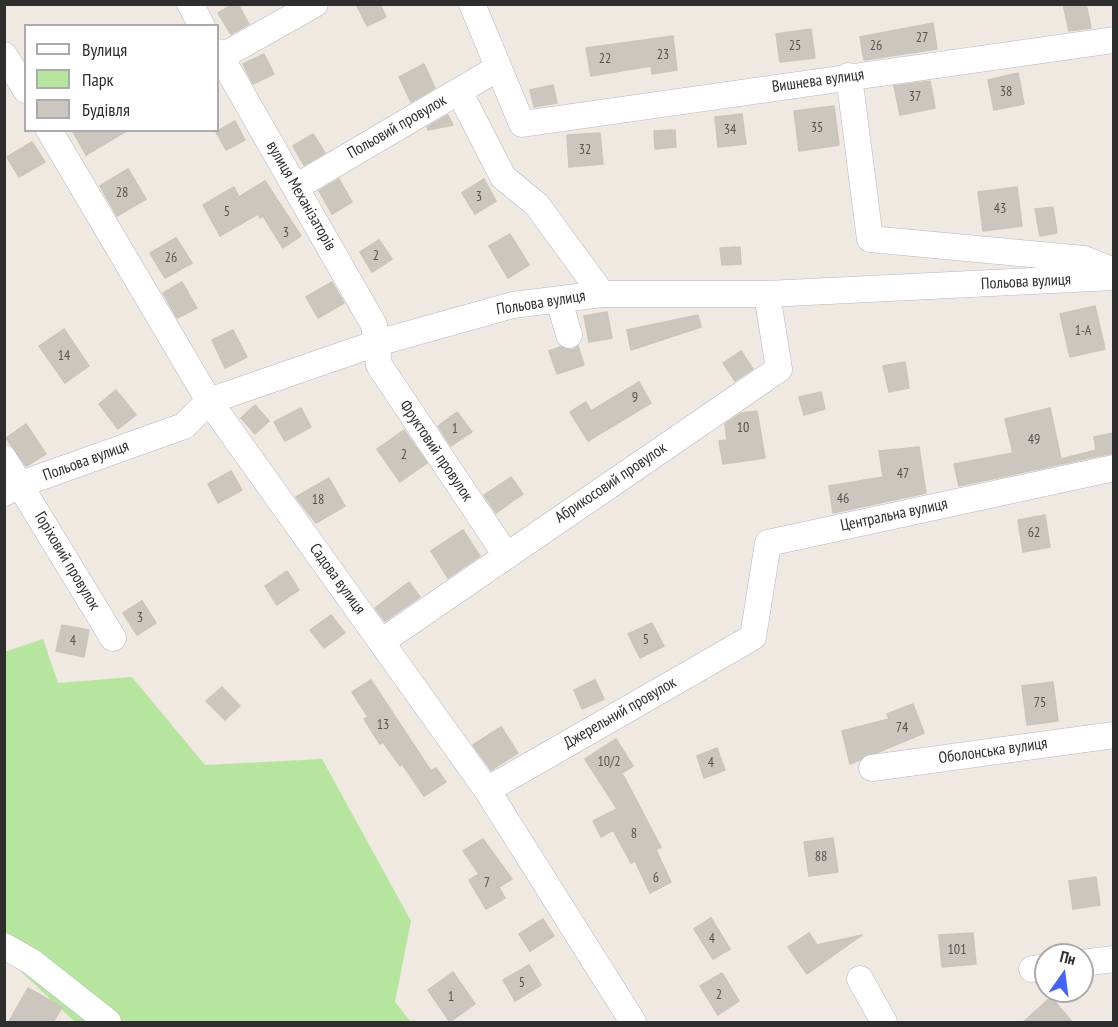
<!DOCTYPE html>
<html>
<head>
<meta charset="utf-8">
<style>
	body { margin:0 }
	#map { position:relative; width:1118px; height:1027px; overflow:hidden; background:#efe9e1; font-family:"PT Sans Narrow",sans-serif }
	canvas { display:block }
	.frame { position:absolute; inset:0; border:6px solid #2e2e2e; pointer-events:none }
	.legend { position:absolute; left:24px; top:24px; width:195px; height:108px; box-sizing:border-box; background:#fff; border:2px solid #ababab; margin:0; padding:8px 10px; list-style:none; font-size:18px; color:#2e2e2e }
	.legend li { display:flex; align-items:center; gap:12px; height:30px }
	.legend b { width:30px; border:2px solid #ababab }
	.north { position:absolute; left:1034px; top:943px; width:60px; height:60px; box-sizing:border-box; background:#fff; border:2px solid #ababab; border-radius:50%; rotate:14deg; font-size:16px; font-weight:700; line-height:24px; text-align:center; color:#2e2e2e }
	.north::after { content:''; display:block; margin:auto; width:21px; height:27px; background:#4264fb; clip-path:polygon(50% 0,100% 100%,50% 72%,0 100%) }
</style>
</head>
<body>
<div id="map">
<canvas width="1118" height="1027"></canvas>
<div class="frame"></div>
<ul class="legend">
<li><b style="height:8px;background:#fff"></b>Вулиця</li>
<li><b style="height:16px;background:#b6e59e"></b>Парк</li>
<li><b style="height:16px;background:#cbc7bf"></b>Будівля</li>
</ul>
<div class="north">Пн</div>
</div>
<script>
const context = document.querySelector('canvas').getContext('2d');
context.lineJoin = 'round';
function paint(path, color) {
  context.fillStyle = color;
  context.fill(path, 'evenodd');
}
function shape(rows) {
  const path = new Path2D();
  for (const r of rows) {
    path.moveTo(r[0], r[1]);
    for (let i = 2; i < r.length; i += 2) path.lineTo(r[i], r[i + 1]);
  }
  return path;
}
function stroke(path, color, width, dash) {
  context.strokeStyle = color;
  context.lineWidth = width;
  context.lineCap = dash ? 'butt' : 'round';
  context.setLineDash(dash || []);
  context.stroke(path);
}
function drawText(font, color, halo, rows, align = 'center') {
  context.font = font + ' "PT Sans Narrow",sans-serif';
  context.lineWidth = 4.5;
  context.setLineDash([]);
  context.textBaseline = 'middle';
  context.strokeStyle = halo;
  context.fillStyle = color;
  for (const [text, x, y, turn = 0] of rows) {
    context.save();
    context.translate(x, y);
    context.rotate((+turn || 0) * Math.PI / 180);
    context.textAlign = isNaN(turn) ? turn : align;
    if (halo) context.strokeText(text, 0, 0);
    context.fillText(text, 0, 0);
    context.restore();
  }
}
paint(shape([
	[43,639,58,683,132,677,205,765,322,759,411,921,395,1002,411,1022,75,1022,15,966,5,961,4,652]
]), '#b6e59e');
const building = shape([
	[233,4,238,4,249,24,231,34,218,13,233,4],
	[356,4,380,4,386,17,367,26,356,4],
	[1063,4,1086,4,1091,28,1069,31,1063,4],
	[933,23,937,49,864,60,860,37,933,23],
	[811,29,815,58,780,62,776,34,811,29],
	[673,36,677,70,652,74,651,66,591,76,586,48,673,36],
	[264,54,274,74,253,84,243,64,264,54],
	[424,64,435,88,411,102,399,77,424,64],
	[1018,73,1024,104,994,110,988,80,1018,73],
	[930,81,935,108,900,115,894,86,930,81],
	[553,85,557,103,534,107,530,90,553,85],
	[834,106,839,145,799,151,794,111,834,106],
	[742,114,746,144,718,147,715,117,742,114],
	[448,115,453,125,428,130,427,127,448,115],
	[235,121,245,140,226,150,216,132,235,121],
	[72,130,128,130,86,155,72,130],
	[675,130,676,147,655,149,654,131,675,130],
	[600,133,603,164,569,167,567,135,600,133],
	[313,134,325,153,304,165,293,146,313,134],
	[32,142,45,162,19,177,7,157,32,142],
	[128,169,146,199,117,216,100,186,128,169],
	[339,179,352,202,332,214,319,191,339,179],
	[484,179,496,201,475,214,462,193,484,179],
	[265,181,301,236,283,248,263,216,260,218,258,214,220,236,203,205,234,187,239,197,265,181],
	[1017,187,1022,226,983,231,978,192,1017,187],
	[1053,207,1057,233,1040,236,1035,209,1053,207],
	[510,234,529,265,508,278,489,246,510,234],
	[176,238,192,263,165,278,150,253,176,238],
	[379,240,392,259,372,272,360,252,379,240],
	[740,247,741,264,722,265,720,248,740,247],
	[182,282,197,308,177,318,163,293,182,282],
	[332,282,344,303,318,318,306,297,332,282],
	[1095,306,1105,349,1070,357,1060,314,1095,306],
	[607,312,612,338,589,342,584,316,607,312],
	[698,315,701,327,631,350,627,330,698,315],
	[64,329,89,366,65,383,39,346,64,329],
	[233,330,247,357,225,368,212,340,233,330],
	[578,346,584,365,557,374,549,351,560,347,573,350,578,346],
	[741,351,753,369,735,381,723,363,741,351],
	[905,362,909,388,889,392,883,366,905,362],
	[639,382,651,403,588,441,570,412,586,402,591,411,639,382],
	[116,390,136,415,118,429,99,404,116,390],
	[821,392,825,409,804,415,799,397,821,392],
	[255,405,269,421,255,434,241,418,255,405],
	[301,408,311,427,285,441,274,422,301,408],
	[1050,408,1061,459,1096,450,1094,437,1113,433,1113,453,959,486,954,464,1013,453,1005,419,1050,408],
	[757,411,765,458,723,464,719,441,727,440,725,424,741,413,757,411],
	[457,412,472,432,451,446,438,426,457,412],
	[26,424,46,454,26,466,6,438,26,424],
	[404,430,427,463,400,482,377,449,404,430],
	[919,447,926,493,833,513,829,486,883,477,879,451,919,447],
	[231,471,242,490,218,503,208,484,231,471],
	[511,477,523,494,496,513,484,495,511,477],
	[329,478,345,506,316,523,296,497,329,478],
	[1045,515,1050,547,1023,552,1018,520,1045,515],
	[463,530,480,556,448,578,431,551,463,530],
	[287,571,299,590,277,605,265,586,287,571],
	[409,582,420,597,385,621,375,608,409,582],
	[142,601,156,623,137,635,123,613,142,601],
	[331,615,345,633,324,648,310,630,331,615],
	[652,623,664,646,640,658,628,634,652,623],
	[62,625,89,630,84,657,56,651,62,625],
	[371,680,431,771,436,768,446,782,424,796,402,764,400,766,383,742,380,744,364,719,368,717,352,692,371,680],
	[595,680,604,699,582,709,574,690,595,680],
	[1053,682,1058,721,1027,725,1022,686,1053,682],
	[222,687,240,706,225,720,206,701,222,687],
	[913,704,924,733,850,764,842,731,889,719,887,714,913,704],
	[501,727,518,753,491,770,473,745,501,727],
	[616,739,633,766,622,773,661,847,656,850,671,882,650,893,635,861,631,863,613,830,601,837,593,821,617,809,585,759,616,739],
	[717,748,725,770,704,778,697,756,717,748],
	[833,838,838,872,809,876,804,842,833,838],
	[483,839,512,879,499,887,505,898,486,909,469,880,479,874,463,851,483,839],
	[1096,877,1100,905,1073,909,1069,881,1096,877],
	[711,918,730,949,713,959,694,929,711,918],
	[543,919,554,936,530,951,519,934,543,919],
	[809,933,817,945,862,935,807,974,788,947,809,933],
	[973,933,976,964,942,967,939,935,973,933],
	[529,965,541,985,515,1001,503,980,529,965],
	[453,972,475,1004,450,1022,428,990,453,972],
	[722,973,739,1001,718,1015,700,986,722,973],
	[28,988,62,1007,53,1023,8,1023,28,988],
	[1051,997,1073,1023,1022,1023,1051,997]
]);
paint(building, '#cbc7bf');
stroke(building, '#cbc5ba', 1.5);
const minor = shape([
	[190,4,202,26],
	[472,4,522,124,1114,40],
	[218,52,374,325,379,365,506,555],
	[4,55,26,90],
	[221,57,315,4],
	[849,76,870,239,1084,259,1114,271],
	[462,97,503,177,537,205,602,294],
	[49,130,209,401,487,790,633,1022],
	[296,187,498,68],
	[559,300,569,335],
	[4,459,113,638],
	[4,493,21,484,184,426,209,401,377,343,513,305,602,294,767,294,1114,277],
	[381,642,779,369,767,294],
	[872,768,1114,735],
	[487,790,753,637,768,543,1114,468],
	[4,946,32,962,108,1022],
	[1082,963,1114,959],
	[1032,969,1046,967],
	[860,979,884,1022]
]);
stroke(minor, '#b4b7c1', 27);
stroke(minor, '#fff', 26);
drawText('14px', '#555452', null, [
	["27",922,38],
	["25",795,46],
	["26",876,46],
	["23",663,55],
	["22",605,59],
	["38",1006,92],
	["37",915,97],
	["35",817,128],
	["34",730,130],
	["32",585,150],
	["28",122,193],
	["3",479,197],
	["43",1000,209],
	["5",227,212],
	["3",286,233],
	["2",376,256],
	["26",171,258],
	["1-А",1083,331],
	["14",64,356],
	["9",635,398],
	["10",743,428],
	["1",455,429],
	["49",1034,440],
	["2",404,455],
	["47",903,474],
	["46",843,499],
	["18",318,500],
	["62",1034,533],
	["3",140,618],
	["5",646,640],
	["4",73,641],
	["75",1040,703],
	["13",383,725],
	["74",902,728],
	["10/2",609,762],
	["4",711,763],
	["8",634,834],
	["88",821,857],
	["6",656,878],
	["7",487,883],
	["4",712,939],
	["101",957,950],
	["5",522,983],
	["2",719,995],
	["1",451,997]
]);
drawText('16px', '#2e2e2e', '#fff', [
	["Вишнева вулиця",818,81,-8],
	["Польовий провулок",397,127,-30],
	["вулиця Механізаторів",301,196,60],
	["Польова вулиця",1026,282,-3],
	["Польова вулиця",541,303,-9],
	["Фруктовий провулок",436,451,56],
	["Польова вулиця",86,461,-20],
	["Абрикосовий провулок",611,483,-34],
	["Центральна вулиця",894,515,-12],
	["Горіховий провулок",67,561,59],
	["Садова вулиця",337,579,54],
	["Джерельний провулок",620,713,-30],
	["Оболонська вулиця",993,751,-8]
]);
</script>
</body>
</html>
